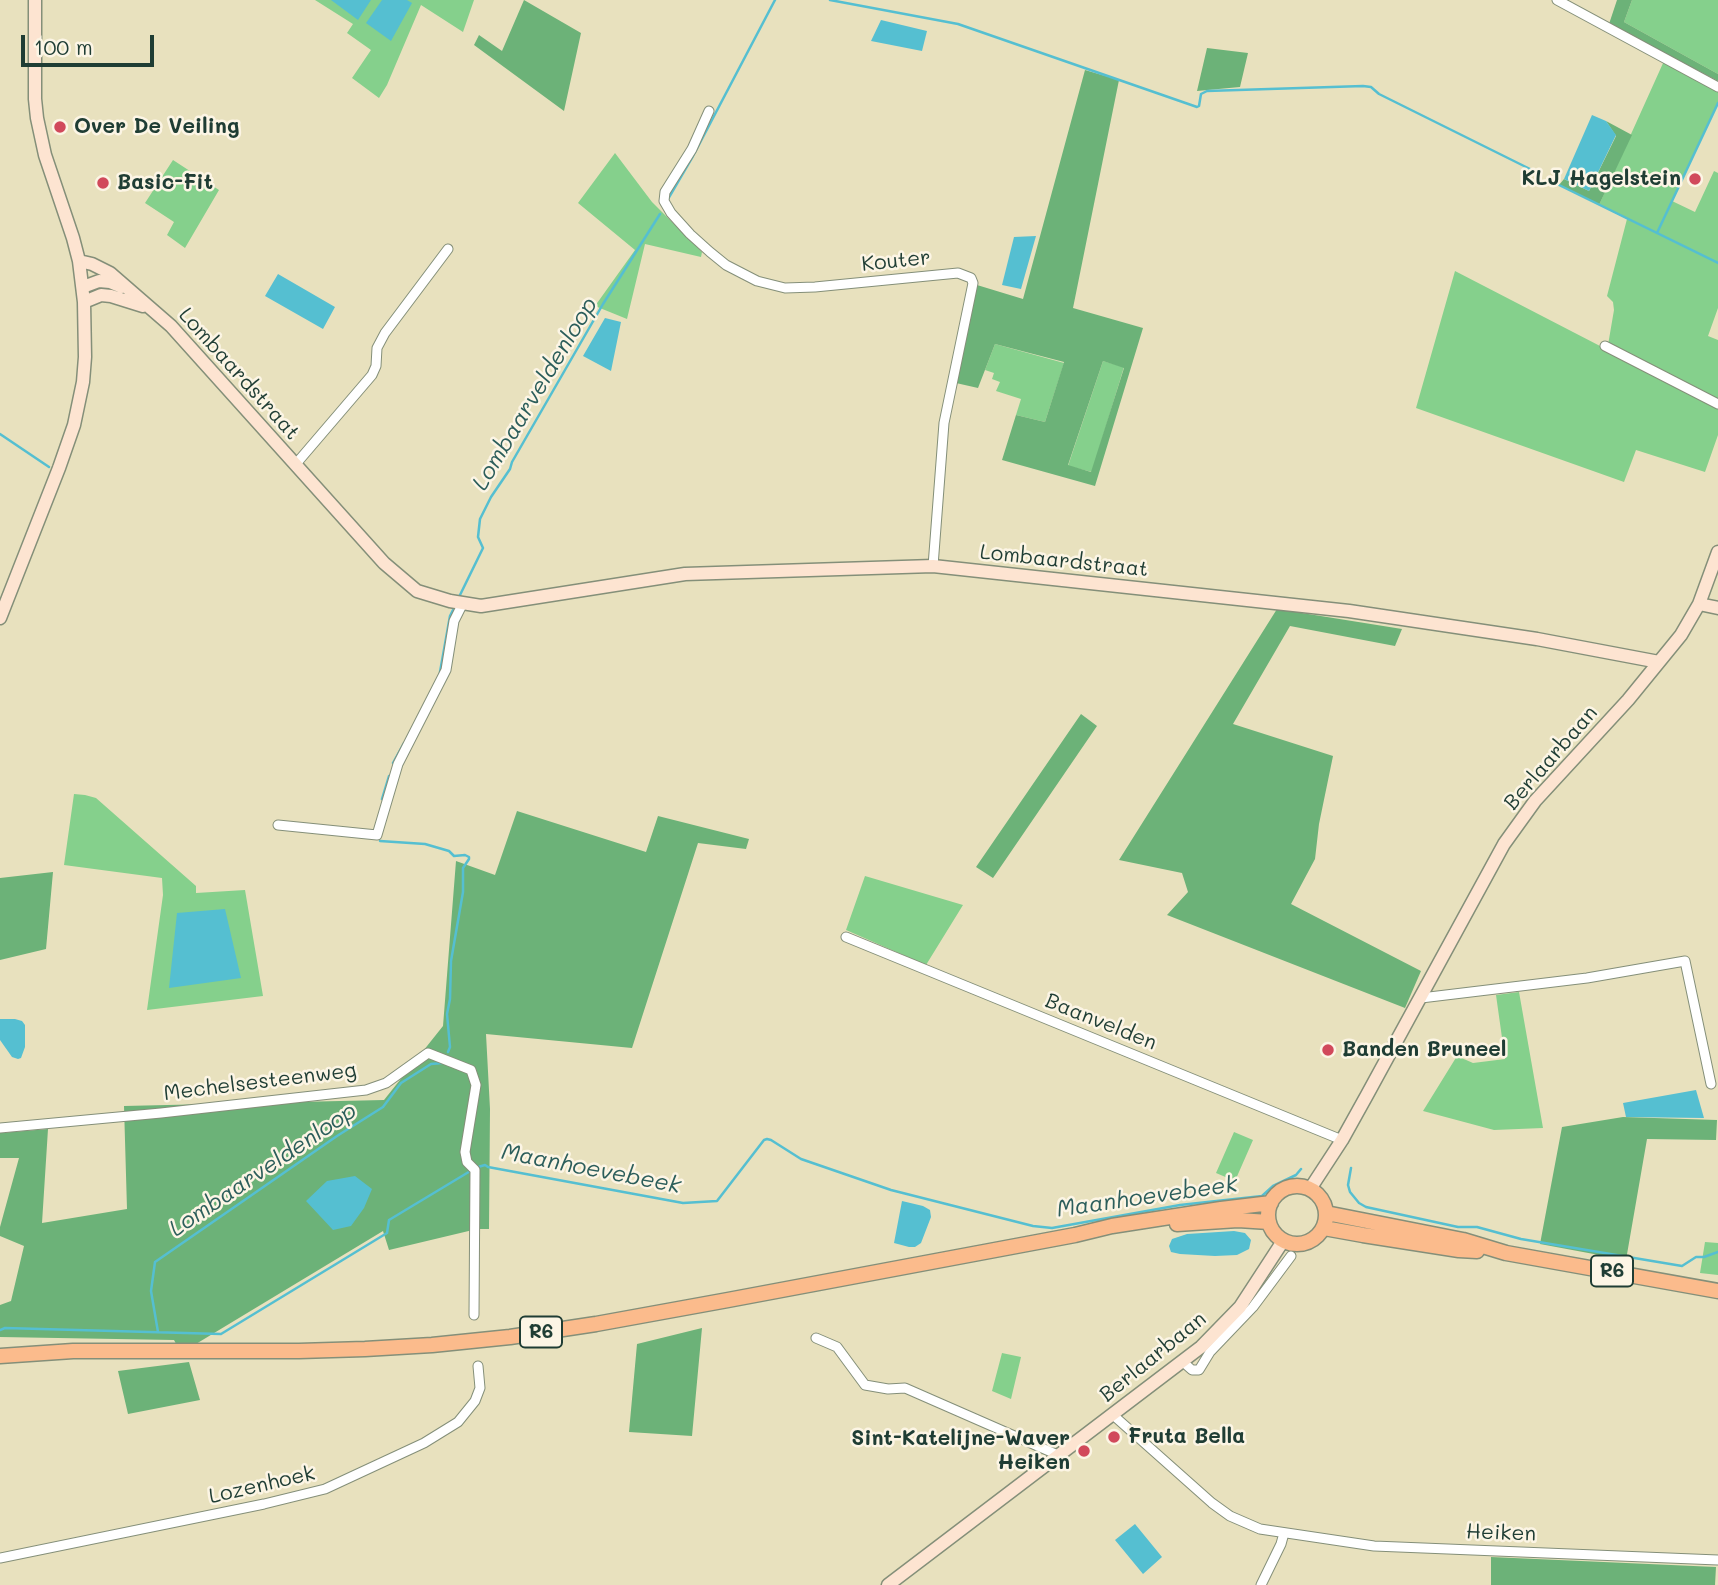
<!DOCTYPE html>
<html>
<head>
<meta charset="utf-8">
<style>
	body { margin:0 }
	#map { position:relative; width:1718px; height:1585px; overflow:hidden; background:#e8e1be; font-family:Mali,sans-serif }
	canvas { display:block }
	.scale { position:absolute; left:21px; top:35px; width:133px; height:32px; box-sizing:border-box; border:4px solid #1f3d34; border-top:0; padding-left:9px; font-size:21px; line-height:24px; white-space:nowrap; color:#1f3d34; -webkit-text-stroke:5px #fcf5e5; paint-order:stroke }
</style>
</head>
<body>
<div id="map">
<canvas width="1718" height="1585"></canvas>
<div class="scale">100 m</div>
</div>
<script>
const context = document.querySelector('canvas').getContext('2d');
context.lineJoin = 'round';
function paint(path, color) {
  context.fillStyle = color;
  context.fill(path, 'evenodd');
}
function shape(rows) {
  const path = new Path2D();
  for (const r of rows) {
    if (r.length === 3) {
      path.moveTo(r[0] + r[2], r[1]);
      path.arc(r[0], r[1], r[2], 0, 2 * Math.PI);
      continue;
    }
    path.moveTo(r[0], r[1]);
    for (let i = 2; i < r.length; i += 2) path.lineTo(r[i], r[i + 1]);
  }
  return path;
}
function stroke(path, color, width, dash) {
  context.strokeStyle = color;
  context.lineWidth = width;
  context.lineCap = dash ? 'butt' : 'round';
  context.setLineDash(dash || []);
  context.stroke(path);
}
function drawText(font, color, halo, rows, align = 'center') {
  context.font = font + ' Mali,sans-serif';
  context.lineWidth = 5;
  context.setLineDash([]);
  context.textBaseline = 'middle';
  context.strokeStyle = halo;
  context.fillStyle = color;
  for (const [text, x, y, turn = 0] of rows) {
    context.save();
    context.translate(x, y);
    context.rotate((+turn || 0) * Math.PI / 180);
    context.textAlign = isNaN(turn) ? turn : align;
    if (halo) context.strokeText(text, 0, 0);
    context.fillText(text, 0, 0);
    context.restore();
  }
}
paint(shape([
	[315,0,474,0,463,32,421,5,387,85,379,98,352,78,371,50,347,33,353,24],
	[1632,0,1718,0,1718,74,1624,22],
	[1664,61,1718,89,1718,103,1672,201,1695,212,1714,171,1718,173,1718,308,1708,336,1718,340,1718,399,1608,345,1614,310,1613,302,1607,296,1627,219,1599,205],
	[615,153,652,202,702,252,701,257,645,244,627,319,595,306,635,250,578,203],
	[173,160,219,190,185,248,167,235,174,222,145,203],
	[1455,271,1718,407,1718,435,1705,472,1636,450,1624,482,1416,408],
	[995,344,1064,363,1045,422,1016,415,1021,399,996,391,1000,382,992,379,994,373,985,370],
	[1103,361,1124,367,1092,472,1068,466],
	[74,794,85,795,96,798,196,886,196,893,245,890,263,996,147,1010,163,895,162,878,64,865],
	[865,876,963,905,926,965,846,930],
	[1519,992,1543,1128,1494,1130,1423,1111,1457,1056,1473,1063,1505,1059,1496,995],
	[1234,1132,1253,1140,1235,1181,1216,1173],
	[1705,1242,1718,1243,1718,1275,1700,1273],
	[1002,1353,1021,1357,1011,1399,992,1391]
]), '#85d08c');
paint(shape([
	[524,0,581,33,564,111,474,45,479,35,502,51],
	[1617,0,1632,0,1624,22,1718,74,1718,81,1609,24],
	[1207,48,1248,53,1240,87,1197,91],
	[1085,70,1119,80,1073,308,1143,328,1095,486,1002,460,1016,415,1045,422,1064,362,995,344,978,388,956,383,977,285,1023,299],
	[1103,361,1124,368,1091,472,1068,465],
	[1606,121,1632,135,1599,205,1559,185,1564,179,1589,191,1616,136],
	[1277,609,1402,629,1395,646,1290,626,1233,724,1333,756,1319,824,1315,859,1291,904,1421,971,1405,1008,1167,915,1188,892,1182,873,1119,860],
	[1081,714,1097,726,993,878,976,867],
	[517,811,646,852,658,816,749,839,746,849,698,843,632,1048,486,1034,490,1109,489,1229,477,1229,389,1250,383,1231,181,1353,174,1340,0,1337,0,1305,11,1301,24,1246,0,1236,0,1227,19,1158,0,1158,0,1133,48,1129,42,1223,127,1209,124,1106,384,1100,443,1026,456,861,495,875],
	[53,872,46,949,0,960,0,878],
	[1623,1117,1717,1120,1716,1140,1647,1139,1626,1260,1540,1244,1562,1127],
	[702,1328,692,1436,629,1432,637,1344],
	[189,1362,200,1400,128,1414,118,1371],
	[1491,1557,1716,1567,1715,1585,1491,1585]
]), '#6cb278');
paint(shape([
	[331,0,371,0,358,20],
	[382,0,407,0,412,3,391,41,366,23],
	[881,20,927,31,922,51,871,41],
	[1592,115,1606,121,1616,135,1589,191,1564,179],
	[1036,236,1021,289,1002,285,1014,237],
	[278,274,335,307,323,329,265,296],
	[605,318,621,322,611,371,583,356],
	[225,909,241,978,169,988,177,913],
	[0,1019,15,1019,22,1021,25,1025,25,1047,21,1058,18,1059,12,1057,0,1040],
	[1696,1090,1704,1118,1626,1117,1623,1103],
	[355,1176,372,1189,364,1208,351,1226,333,1230,306,1201,327,1181],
	[902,1201,923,1206,930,1210,931,1217,921,1243,915,1247,909,1247,894,1243],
	[1234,1231,1245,1233,1251,1240,1249,1249,1237,1255,1215,1256,1180,1254,1171,1252,1169,1246,1172,1239,1187,1234],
	[1135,1524,1162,1557,1143,1574,1115,1540]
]), '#55bfd1');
stroke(shape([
	[830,0,958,24,1197,107,1199,106,1201,94,1207,91,1363,86,1371,87,1379,94,1530,169],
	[1559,185,1718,263],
	[668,199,693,156,775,0],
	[1657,233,1718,103],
	[0,434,49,467],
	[460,595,483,548,478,537,480,519,491,497,510,469,512,462,603,304,660,214],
	[440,672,450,616,453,610],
	[393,763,404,743],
	[382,799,389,776],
	[380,841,425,844,449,851,454,856,465,855,469,857,469,859,463,868,463,892,451,961,450,999,447,1014,450,1047,448,1052],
	[478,1167,485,1165,488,1167,683,1203,717,1201,764,1140,767,1139,771,1140,801,1159,891,1190,1033,1226,1052,1228,1180,1205,1262,1196,1273,1186,1296,1175,1301,1169],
	[1351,1168,1348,1185,1350,1192,1359,1203,1366,1207,1458,1227,1477,1227,1521,1239,1682,1266,1696,1257,1704,1257,1718,1252],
	[0,1330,5,1328,221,1334,387,1233,389,1220,472,1170],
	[158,1332,151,1291,155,1262,337,1136,383,1107,401,1083,431,1064,442,1063]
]), '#55bfd1', 2.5);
const street = shape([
	[1557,0,1718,87],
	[709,111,692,149,665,192,664,201,671,213,690,234,710,252,726,265,757,281,785,288,815,287,958,273,971,278,973,283,972,288,944,423,933,566],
	[1605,346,1718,404],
	[295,465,372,375,376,366,377,348,385,333,448,249],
	[278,825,377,835,398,764,446,670,454,621,463,603],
	[846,937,1342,1140],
	[1421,998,1587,978,1685,961,1711,1084],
	[0,1128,161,1113,366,1090,386,1083,428,1053,471,1070,476,1085,465,1152,467,1162,475,1170,474,1315],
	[816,1338,837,1347,865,1385,888,1389,905,1388,1058,1455],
	[1183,1362,1192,1370,1199,1370,1210,1352,1253,1307,1291,1256],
	[1113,1415,1212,1503,1230,1516,1260,1529,1374,1546,1718,1560],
	[0,1558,264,1504,325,1489,424,1443,458,1422,475,1401,480,1388,478,1366],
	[1261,1585,1281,1544,1284,1533]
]);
const secondary = shape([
	[79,261,92,264,110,273,171,326,384,563,417,591,450,601,481,606,685,574,933,566,1349,611,1537,639,1659,662],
	[83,287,99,281,110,282,122,287],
	[84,302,101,295,111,296,143,306],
	[1699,604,1718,608],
	[0,618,59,468,74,425,83,382,85,357,84,302,79,261,73,238,45,155,37,118,35,99,35,0],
	[1310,1189,1342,1140,1367,1095,1504,844,1535,801,1628,700,1681,635,1699,604,1718,552],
	[888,1585,1201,1347,1240,1307,1283,1241]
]);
const primary = shape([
	[1297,1215,29],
	[1326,1213,1463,1240,1506,1253,1718,1291],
	[1177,1224,1238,1220,1269,1222],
	[1324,1228,1363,1235,1459,1250,1477,1251],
	[0,1356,73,1351,299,1351,365,1349,432,1345,510,1337,596,1324,728,1300,1075,1235,1112,1226,1221,1209,1271,1203]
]);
stroke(street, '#848f79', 11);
stroke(secondary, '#848f79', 15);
stroke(primary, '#848f79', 17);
stroke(street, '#fff', 9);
stroke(secondary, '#fde4d1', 12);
stroke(primary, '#fbbb8c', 14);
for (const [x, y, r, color] of [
	[60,127,7,"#d1495b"],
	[1695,179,7,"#d1495b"],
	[103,183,7,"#d1495b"],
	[1328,1050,7,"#d1495b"],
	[1114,1437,7,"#d1495b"],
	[1084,1451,7,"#d1495b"]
]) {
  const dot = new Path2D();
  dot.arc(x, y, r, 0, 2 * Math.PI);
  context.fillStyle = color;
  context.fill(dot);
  stroke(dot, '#fcf5e5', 2.5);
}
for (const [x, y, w] of [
	[1612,1271,42],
	[541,1332,42]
]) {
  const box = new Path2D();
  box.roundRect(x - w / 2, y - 15.5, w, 31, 5);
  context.fillStyle = '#fcf5e5';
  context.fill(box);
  stroke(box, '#1f3d34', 2);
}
drawText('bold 19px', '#1f3d34', null, [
	["R6",1612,1271],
	["R6",541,1332]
]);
drawText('bold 21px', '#1f3d34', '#fcf5e5', [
	["Over De Veiling",74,127],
	["KLJ Hagelstein",1681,179,"right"],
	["Basic-Fit",117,183],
	["Banden Bruneel",1342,1050],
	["Fruta Bella",1128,1437],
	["Sint-Katelijne-Waver",1070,1439,"right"],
	["Heiken",1070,1463,"right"]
], 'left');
drawText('21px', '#1f3d34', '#fcf5e5', [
	["Kouter",896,261,-6],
	["Lombaardstraat",239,374,48],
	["Lombaardstraat",1064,561,6],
	["Berlaarbaan",1551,758,-49],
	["Baanvelden",1101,1022,22],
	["Mechelsesteenweg",260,1082,-7],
	["Berlaarbaan",1153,1357,-39],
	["Lozenhoek",262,1485,-13],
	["Heiken",1501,1533,2]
]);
drawText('italic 23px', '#2c5e5b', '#fcf5e5', [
	["Lombaarveldenloop",535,394,-59],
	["Maanhoevebeek",591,1169,11],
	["Lombaarveldenloop",263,1170,-34],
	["Maanhoevebeek",1147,1197,-8]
]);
</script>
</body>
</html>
